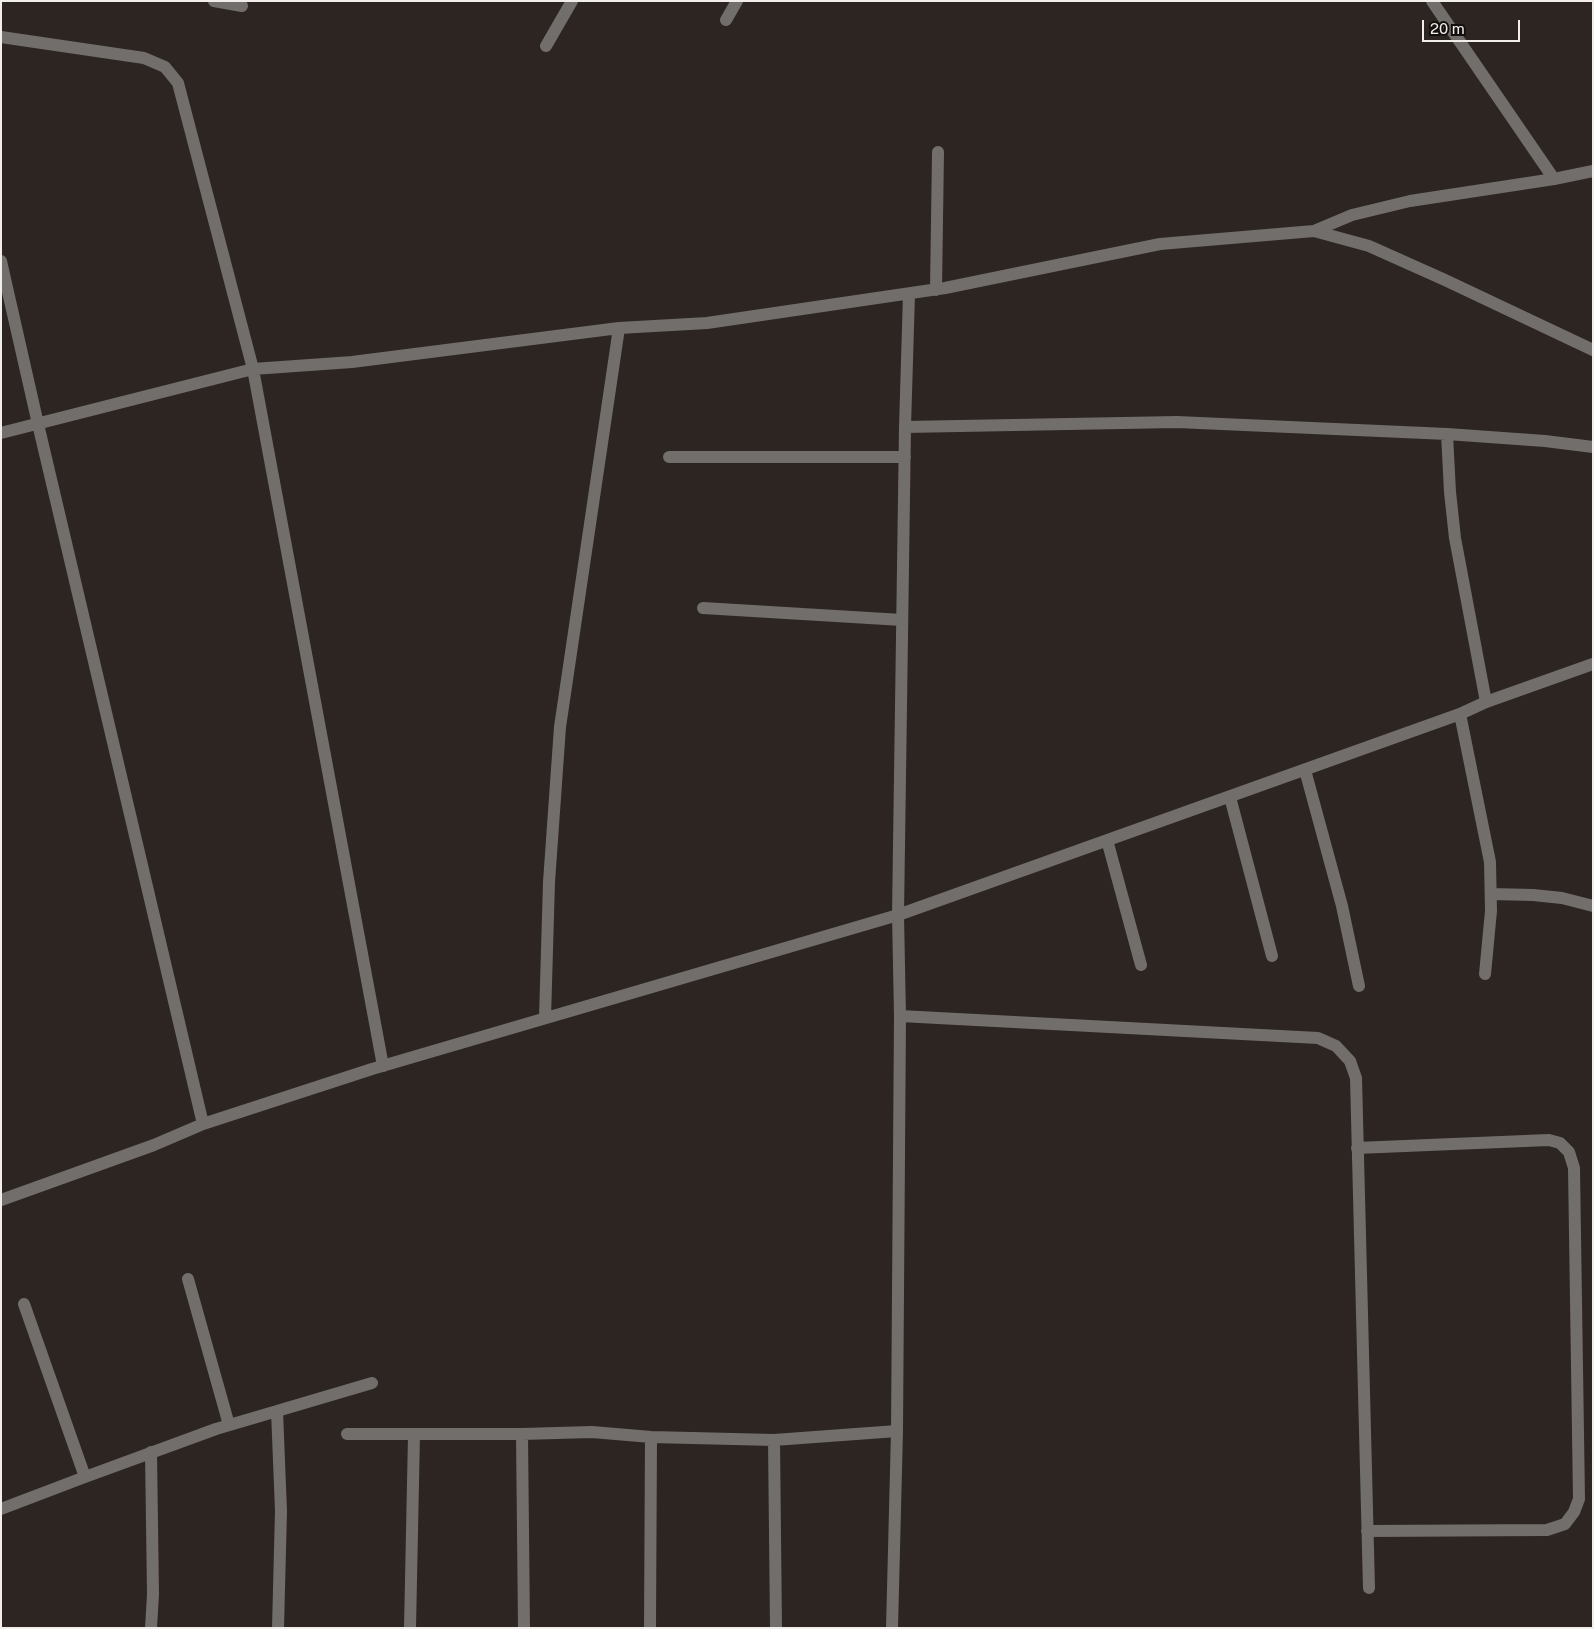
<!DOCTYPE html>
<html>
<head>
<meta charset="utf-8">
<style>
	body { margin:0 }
	#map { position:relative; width:1594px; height:1629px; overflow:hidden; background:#2c2522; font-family:"Public Sans",sans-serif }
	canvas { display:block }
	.frame { position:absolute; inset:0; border:2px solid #f2eeeb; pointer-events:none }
	.scale { position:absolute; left:1422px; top:20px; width:98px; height:22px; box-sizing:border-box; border:2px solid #f2eeeb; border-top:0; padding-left:6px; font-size:15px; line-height:18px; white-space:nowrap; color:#f2eeeb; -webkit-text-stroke:4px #120f0e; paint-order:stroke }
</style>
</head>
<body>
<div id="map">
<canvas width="1594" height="1629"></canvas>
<div class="frame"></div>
<div class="scale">20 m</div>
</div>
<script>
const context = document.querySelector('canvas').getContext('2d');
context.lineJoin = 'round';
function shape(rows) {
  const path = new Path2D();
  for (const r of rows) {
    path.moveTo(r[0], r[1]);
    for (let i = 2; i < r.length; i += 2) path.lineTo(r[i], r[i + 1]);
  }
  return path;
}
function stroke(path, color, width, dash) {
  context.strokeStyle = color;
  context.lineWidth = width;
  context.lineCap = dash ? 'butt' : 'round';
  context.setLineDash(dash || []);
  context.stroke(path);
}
stroke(shape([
	[900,1016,1318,1038,1336,1046,1350,1061,1356,1078,1369,1588],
	[1357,1148,1549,1140,1560,1143,1569,1152,1574,1168,1579,1499,1574,1512,1565,1524,1547,1530,1367,1531]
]), '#726e6c', 12);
stroke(shape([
	[214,1,242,6],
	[1432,1,1554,179],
	[726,20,737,1],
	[1,37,144,58,165,67,178,83,253,369,383,1066],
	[546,46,572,1],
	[1314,231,1352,215,1410,201,1554,179,1593,171],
	[1,261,38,424,203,1124],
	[936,290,938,152],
	[905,427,1177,422,1447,434,1545,441,1593,447],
	[1,433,253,369,352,362,619,328,707,323,945,288,1160,244,1314,231,1369,246,1445,280,1593,350],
	[1447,434,1450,492,1455,538,1486,702],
	[669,457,905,457],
	[703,608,902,620],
	[1460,714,1490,862,1491,911,1485,974],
	[1305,770,1342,906,1359,986],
	[1230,797,1272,956],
	[1107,840,1141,965],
	[1491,894,1533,895,1562,898,1593,906],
	[545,1018,549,882,560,727,619,328],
	[1,1200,154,1145,203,1124,372,1069,898,915,1460,714,1486,702,1593,664],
	[188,1279,229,1425],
	[24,1304,85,1477],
	[277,1411,281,1511,278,1628],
	[347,1434,522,1434,592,1432,651,1437,774,1440],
	[522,1434,524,1628],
	[151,1452,153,1594,151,1628],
	[1,1509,85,1477,216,1429,372,1383],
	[410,1628,414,1435],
	[650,1628,651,1437],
	[776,1628,774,1440,897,1431],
	[892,1628,897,1431,900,1016,898,915,905,427,909,294]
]), '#726e6c', 12);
</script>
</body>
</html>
